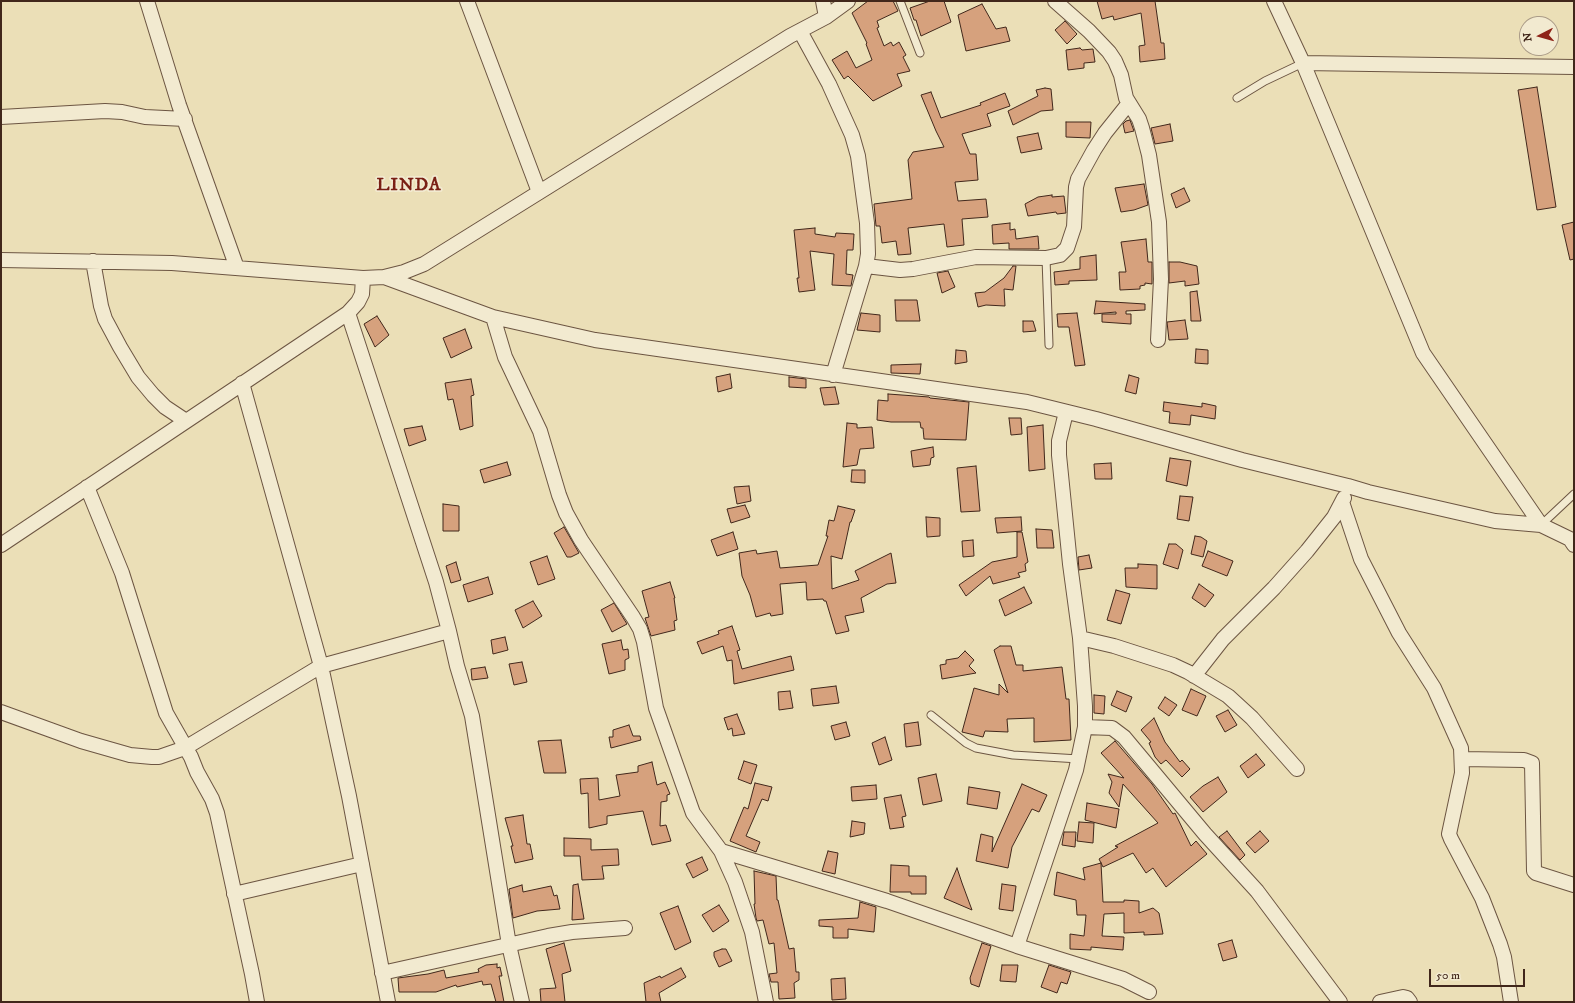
<!DOCTYPE html>
<html>
<head>
<meta charset="utf-8">
<style>
	body { margin:0 }
	#map { position:relative; width:1575px; height:1003px; overflow:hidden; background:#ebdfb7; font-family:"IM FELL DW Pica",serif }
	canvas { display:block }
	.frame { position:absolute; inset:0; border:2px solid #41271b; pointer-events:none }
	.north { position:absolute; left:1519px; top:16px; width:40px; height:40px; box-sizing:border-box; background:#f2ead0; border:1px solid #ab9c88; border-radius:50%; rotate:264deg; font-size:11px; font-weight:700; line-height:16px; text-align:center; color:#41271b }
	.north::after { content:''; display:block; margin:auto; width:14px; height:18px; background:#8f2418; clip-path:polygon(50% 0,100% 100%,50% 72%,0 100%) }
	.scale { position:absolute; left:1429px; top:969px; width:96px; height:18px; box-sizing:border-box; border:2px solid #41271b; border-top:0; padding-left:5px; font-size:12px; line-height:14px; white-space:nowrap; color:#41271b; -webkit-text-stroke:3px #f2ead0; paint-order:stroke }
</style>
</head>
<body>
<div id="map">
<canvas width="1575" height="1003"></canvas>
<div class="frame"></div>
<div class="north">N</div>
<div class="scale">50 m</div>
</div>
<script>
const context = document.querySelector('canvas').getContext('2d');
context.lineJoin = 'round';
function paint(path, color) {
  context.fillStyle = color;
  context.fill(path, 'evenodd');
}
function shape(rows) {
  const path = new Path2D();
  for (const r of rows) {
    path.moveTo(r[0], r[1]);
    for (let i = 2; i < r.length; i += 2) path.lineTo(r[i], r[i + 1]);
  }
  return path;
}
function stroke(path, color, width, dash) {
  context.strokeStyle = color;
  context.lineWidth = width;
  context.lineCap = dash ? 'butt' : 'round';
  context.setLineDash(dash || []);
  context.stroke(path);
}
function drawText(font, color, halo, rows, align = 'center') {
  context.font = font + ' "IM FELL DW Pica",serif';
  context.lineWidth = 3.5;
  context.setLineDash([]);
  context.textBaseline = 'middle';
  context.strokeStyle = halo;
  context.fillStyle = color;
  for (const [text, x, y, turn = 0] of rows) {
    context.save();
    context.translate(x, y);
    context.rotate((+turn || 0) * Math.PI / 180);
    context.textAlign = isNaN(turn) ? turn : align;
    if (halo) context.strokeText(text, 0, 0);
    context.fillText(text, 0, 0);
    context.restore();
  }
}
const building = shape([
	[868,1,893,1,898,11,877,21,879,27,877,28,884,46,891,42,893,46,899,42,906,55,903,57,910,71,897,74,902,86,873,101,848,76,844,79,832,60,847,51,856,68,872,60,866,44,867,43,852,13,868,1],
	[930,1,944,1,951,22,921,36,916,20,914,20,910,8,930,1],
	[1097,1,1155,1,1161,43,1164,43,1165,59,1140,62,1139,46,1145,45,1141,13,1114,20,1113,16,1102,19,1097,1],
	[982,4,996,29,1006,27,1010,41,966,51,958,15,982,4],
	[1065,21,1077,34,1067,44,1055,30,1065,21],
	[1080,48,1082,50,1093,49,1095,62,1084,63,1084,68,1068,70,1066,50,1080,48],
	[1537,87,1556,207,1537,210,1518,90,1537,87],
	[1045,88,1051,89,1053,110,1041,111,1013,125,1008,111,1038,96,1036,90,1045,88],
	[931,92,941,118,981,105,980,103,1005,93,1010,106,987,114,991,126,962,134,970,154,976,154,978,180,955,182,958,201,986,199,988,217,962,219,964,245,947,247,944,224,908,228,911,254,898,255,896,241,882,243,880,226,876,226,874,204,912,199,908,160,913,152,944,147,936,131,921,95,931,92],
	[1130,120,1134,131,1125,133,1123,124,1126,121,1130,120],
	[1066,122,1091,122,1090,138,1066,137,1066,122],
	[1170,124,1173,141,1155,144,1151,128,1170,124],
	[1038,133,1042,149,1021,153,1017,137,1038,133],
	[1144,184,1148,205,1134,210,1121,212,1115,188,1144,184],
	[1184,188,1190,201,1176,208,1171,194,1184,188],
	[1052,195,1052,197,1064,196,1066,213,1057,214,1056,212,1028,216,1025,204,1038,197,1052,195],
	[1574,222,1574,259,1570,260,1562,225,1574,222],
	[1010,223,1010,230,1015,229,1016,239,1038,236,1039,249,1009,249,1009,243,993,244,992,225,1010,223],
	[815,228,815,234,835,237,836,233,854,234,853,250,847,250,846,274,853,275,851,286,832,285,834,254,810,251,815,290,799,292,797,278,799,278,794,230,815,228],
	[1146,239,1148,262,1152,262,1152,284,1145,283,1145,285,1140,286,1140,289,1120,290,1119,272,1126,272,1121,242,1146,239],
	[1096,255,1097,280,1069,281,1069,284,1055,285,1054,272,1080,269,1080,257,1096,255],
	[1169,262,1180,262,1197,266,1199,284,1185,286,1185,281,1169,283,1169,262],
	[1013,266,1016,266,1013,290,1004,289,1005,306,986,305,978,307,975,293,985,292,1004,278,1013,266],
	[948,271,955,287,942,293,937,273,948,271],
	[1197,291,1201,321,1191,321,1190,292,1197,291],
	[895,300,917,300,920,321,896,321,895,300],
	[1096,301,1145,304,1145,310,1126,311,1126,314,1131,314,1131,324,1102,322,1102,314,1116,314,1116,312,1094,314,1096,301],
	[861,313,880,315,880,332,857,330,861,313],
	[1077,313,1085,365,1075,366,1069,327,1058,327,1057,314,1077,313],
	[377,316,389,335,375,347,364,324,377,316],
	[1185,320,1188,339,1169,340,1167,322,1185,320],
	[1023,321,1033,321,1036,331,1023,332,1023,321],
	[465,329,472,348,451,358,443,338,465,329],
	[1196,349,1208,350,1208,364,1195,363,1196,349],
	[956,350,966,351,967,362,955,364,956,350],
	[921,364,920,374,891,373,891,365,921,364],
	[730,374,732,388,718,392,716,377,730,374],
	[1129,375,1139,378,1136,394,1125,391,1129,375],
	[789,377,806,379,806,388,789,387,789,377],
	[471,379,474,395,471,396,473,426,460,430,453,399,448,400,445,383,471,379],
	[835,387,839,404,824,405,820,388,835,387],
	[888,394,929,397,930,398,969,402,966,440,924,439,923,428,921,428,920,422,891,422,877,420,878,400,888,401,888,394],
	[1164,402,1202,407,1202,403,1216,406,1215,419,1191,415,1190,425,1169,423,1170,412,1163,411,1164,402],
	[1009,418,1021,418,1022,434,1011,435,1009,418],
	[847,423,857,424,857,428,872,427,874,448,860,449,857,465,843,467,847,423],
	[1043,425,1045,469,1029,471,1027,427,1043,425],
	[422,426,426,440,409,446,404,429,422,426],
	[933,447,934,457,931,458,930,465,913,467,911,451,933,447],
	[1170,458,1191,461,1187,486,1166,481,1170,458],
	[507,462,511,475,484,483,480,470,507,462],
	[1111,463,1112,479,1095,479,1094,464,1111,463],
	[976,466,980,511,961,512,957,468,976,466],
	[852,470,865,470,865,483,851,482,852,470],
	[749,486,751,501,737,504,734,487,749,486],
	[1180,496,1193,497,1189,521,1177,519,1180,496],
	[443,504,459,506,459,531,443,531,443,504],
	[745,505,750,517,731,523,727,509,745,505],
	[838,506,855,510,851,522,850,522,842,559,831,556,832,589,859,580,855,571,891,553,896,583,887,584,861,598,864,612,845,616,849,631,836,634,826,601,824,601,823,599,807,600,806,582,780,584,783,614,771,616,770,613,756,617,750,595,742,576,739,553,756,550,757,554,777,551,780,568,818,565,828,536,826,536,829,520,834,521,838,506],
	[926,517,940,518,940,536,927,537,926,517],
	[1021,517,1022,531,997,533,995,518,1021,517],
	[564,527,579,553,571,557,567,557,554,533,564,527],
	[1036,529,1052,530,1054,548,1037,548,1036,529],
	[733,532,738,549,717,556,711,540,733,532],
	[1017,532,1022,532,1028,562,1025,564,1026,571,1018,573,1020,577,993,584,990,576,966,596,959,585,992,562,1017,557,1017,532],
	[1195,536,1201,537,1207,541,1203,557,1191,554,1195,536],
	[973,540,974,556,963,557,962,541,973,540],
	[1169,544,1176,544,1183,550,1178,569,1163,564,1169,544],
	[1208,551,1233,561,1227,576,1202,566,1208,551],
	[1089,555,1092,568,1079,570,1078,557,1089,555],
	[547,556,555,579,538,585,530,562,547,556],
	[456,562,461,580,451,583,446,566,456,562],
	[1138,564,1157,565,1157,589,1126,587,1125,568,1138,568,1138,564],
	[488,577,493,594,468,602,463,585,488,577],
	[670,582,675,598,674,598,677,620,674,621,675,630,651,636,645,618,649,617,642,591,670,582],
	[1199,584,1214,595,1205,607,1192,598,1199,584],
	[1024,587,1032,603,1005,616,999,600,1024,587],
	[1116,590,1130,594,1121,624,1107,620,1116,590],
	[533,601,542,616,523,628,515,610,533,601],
	[614,603,627,624,612,632,601,610,614,603],
	[732,626,740,650,737,651,742,669,791,656,794,670,734,684,732,660,727,661,723,646,702,654,697,642,719,634,718,631,732,626],
	[505,637,508,650,493,654,491,640,505,637],
	[621,640,623,650,628,649,629,658,625,660,625,670,609,674,602,644,621,640],
	[1000,646,1011,646,1016,665,1023,665,1023,671,1062,667,1066,699,1069,699,1071,740,1034,742,1034,718,1007,719,1008,732,985,731,983,737,962,732,974,688,999,695,999,684,1008,693,994,650,1000,646],
	[965,651,974,660,969,666,976,673,942,679,940,665,946,664,946,660,958,658,965,651],
	[522,662,527,682,514,685,509,664,522,662],
	[485,667,488,678,472,680,471,669,485,667],
	[836,686,839,703,813,706,811,689,836,686],
	[1191,689,1206,696,1197,716,1182,710,1191,689],
	[790,691,793,708,779,710,778,692,790,691],
	[1117,691,1132,697,1126,712,1111,705,1117,691],
	[1094,695,1105,696,1104,714,1094,713,1094,695],
	[1165,697,1177,705,1169,716,1158,708,1165,697],
	[1228,710,1237,725,1225,732,1216,716,1228,710],
	[737,714,745,734,733,736,732,728,728,730,724,718,737,714],
	[1154,718,1165,742,1180,762,1182,760,1190,769,1182,777,1166,760,1161,764,1155,757,1149,743,1151,742,1141,730,1154,718],
	[846,722,850,736,835,740,831,726,846,722],
	[918,722,921,745,906,747,904,724,918,722],
	[629,725,633,736,640,736,641,740,611,748,609,737,613,737,613,730,629,725],
	[885,737,892,760,879,765,872,743,885,737],
	[561,740,566,773,544,773,538,741,561,740],
	[1115,741,1152,784,1173,814,1175,813,1191,846,1196,841,1207,854,1166,887,1153,868,1146,873,1133,853,1103,867,1099,859,1118,847,1115,846,1158,823,1123,784,1119,807,1109,793,1112,782,1108,774,1124,778,1101,753,1115,741],
	[1256,754,1265,765,1248,778,1240,766,1256,754],
	[744,761,757,765,751,784,738,779,744,761],
	[652,762,657,785,665,782,670,794,667,795,667,801,661,802,660,826,666,825,671,841,652,845,643,811,607,816,607,824,589,828,588,793,581,794,580,779,598,778,599,800,620,796,616,775,638,772,638,766,652,762],
	[936,774,942,801,923,805,918,778,936,774],
	[1218,777,1227,792,1203,812,1190,797,1203,786,1218,777],
	[755,783,772,787,768,801,762,799,746,836,760,842,756,852,730,841,744,807,748,809,755,783],
	[1022,784,1047,795,1039,812,1032,809,1012,847,1008,868,976,861,981,834,993,837,992,852,1022,784],
	[876,785,877,799,852,801,851,787,876,785],
	[969,787,1000,792,997,809,967,804,969,787],
	[901,795,906,816,902,817,904,827,890,829,884,798,901,795],
	[1087,803,1119,809,1116,828,1085,820,1087,803],
	[523,815,527,844,530,844,533,859,515,863,511,846,513,846,505,818,523,815],
	[852,821,865,823,864,834,850,837,852,821],
	[1079,822,1094,823,1093,843,1077,841,1079,822],
	[1227,831,1245,855,1240,860,1219,837,1227,831],
	[1260,831,1269,841,1255,853,1246,843,1260,831],
	[1064,832,1076,832,1075,847,1062,845,1064,832],
	[564,838,591,839,591,850,618,849,619,865,602,866,604,879,582,880,580,856,564,856,564,838],
	[828,851,838,853,835,874,822,871,828,851],
	[702,857,708,870,693,878,686,864,702,857],
	[1101,863,1103,902,1124,902,1124,900,1139,901,1139,913,1153,908,1159,913,1163,934,1144,935,1144,932,1124,933,1124,913,1104,914,1102,936,1124,937,1123,950,1091,947,1091,950,1070,949,1070,934,1084,936,1086,915,1077,915,1076,900,1054,895,1057,872,1085,880,1083,868,1101,863],
	[891,865,909,866,909,876,926,876,926,894,911,894,911,892,890,892,891,865],
	[957,868,962,883,972,910,944,898,957,868],
	[754,871,776,876,777,900,778,900,789,949,794,948,796,972,799,972,799,980,794,983,795,998,779,999,778,982,771,982,769,974,777,973,774,943,769,944,763,920,757,921,756,918,754,904,755,904,754,871],
	[578,884,584,919,572,920,573,885,578,884],
	[1002,884,1016,886,1013,911,999,909,1002,884],
	[522,885,523,892,551,886,554,896,557,895,560,909,537,911,513,918,509,889,522,885],
	[860,902,876,907,874,932,848,929,848,938,833,938,833,927,819,926,819,920,858,918,860,902],
	[719,905,729,921,713,932,702,915,719,905],
	[678,906,691,942,675,950,660,913,678,906],
	[1232,940,1237,957,1223,961,1218,944,1232,940],
	[564,943,571,971,562,974,565,1002,541,1002,540,989,556,988,546,949,564,943],
	[982,943,991,946,979,987,971,984,970,978,982,943],
	[722,949,726,949,732,961,719,967,714,956,714,952,722,949],
	[497,964,497,968,500,967,502,976,499,976,504,1002,496,1002,491,984,483,985,482,981,457,987,456,985,436,992,399,992,398,978,428,974,444,970,446,978,479,972,478,969,486,965,497,964],
	[1002,965,1018,965,1016,982,1000,981,1002,965],
	[1049,965,1071,972,1067,984,1061,982,1057,993,1041,987,1049,965],
	[681,968,686,977,659,993,661,1002,646,1002,644,983,660,976,661,978,681,968],
	[845,978,846,999,832,1000,831,979,845,978]
]);
paint(building, '#d6a17d');
stroke(building, '#41271b', 1);
const service = shape([
	[900,1,920,53],
	[1237,98,1265,81,1303,63],
	[1046,258,1049,345],
	[1541,525,1574,494],
	[931,715,966,743,976,748,1013,755,1079,759]
]);
const minor = shape([
	[147,1,179,105,237,268],
	[467,1,539,192],
	[823,1,826,17],
	[1055,1,1089,31,1109,52,1115,61,1121,75,1126,98,1139,119,1142,128,1149,155,1159,222,1161,279,1158,340],
	[1274,1,1303,63,1423,353,1541,525],
	[800,31,829,84,852,135,858,156,867,223,868,254,866,266,833,375],
	[1303,63,1574,67],
	[1,117,105,111,122,112,145,117,185,119],
	[1,260,172,263,363,278,384,277,404,272,424,264,790,36,826,17,848,1],
	[93,261,101,306,105,319,120,347,138,377,153,395,165,407,186,421],
	[866,266,900,270,913,269,976,257,1046,258,1060,255,1067,248,1074,227,1076,187,1078,179,1094,150,1105,133,1129,103],
	[384,277,493,317,595,340,1027,402,1096,419,1242,460,1348,486,1368,492,1495,521,1541,525,1570,539,1574,545],
	[348,313,436,582,449,631,457,666,472,716,509,945,522,1002],
	[493,317,505,357,540,431,559,495,566,513,581,540,633,617,640,629,644,642,656,708,693,813,721,851,735,882,752,932,766,1002],
	[242,383,321,666,349,796,388,1002],
	[87,487,122,573,166,713,191,757,197,772,212,799,217,813,252,974,257,1002],
	[1342,502,1361,559,1399,633,1434,688,1461,748,1462,773,1449,834,1451,839,1482,898,1500,944,1504,957,1511,1002],
	[1,545,348,313,358,302,362,294,363,278],
	[1080,638,1114,646,1173,665,1188,672,1228,696,1252,718,1297,769],
	[1194,676,1223,639,1274,588,1307,551,1334,517,1344,498],
	[1,712,81,741,130,755,152,757,159,757,185,748,321,666,449,631],
	[1085,727,1112,728,1124,737,1205,834,1257,891,1340,1002],
	[1463,759,1524,760,1532,763,1534,871,1536,873,1574,885],
	[721,851,887,901,1017,946,1123,979,1149,992],
	[234,894,362,864],
	[1017,946,1076,770,1085,727,1085,706,1080,638,1070,564,1059,455,1059,441,1066,412],
	[382,973,548,936,572,932,625,928],
	[1380,1002,1403,997,1407,998,1410,1002]
]);
stroke(service, '#6c5542', 9);
stroke(minor, '#6c5542', 16);
stroke(service, '#f2ead0', 7);
stroke(minor, '#f2ead0', 14);
context.letterSpacing = '1px';
drawText('bold 18px', '#7a1f14', '#f2ead0', [
	["LINDA",409,186]
]);
context.letterSpacing = '0px';
</script>
</body>
</html>
